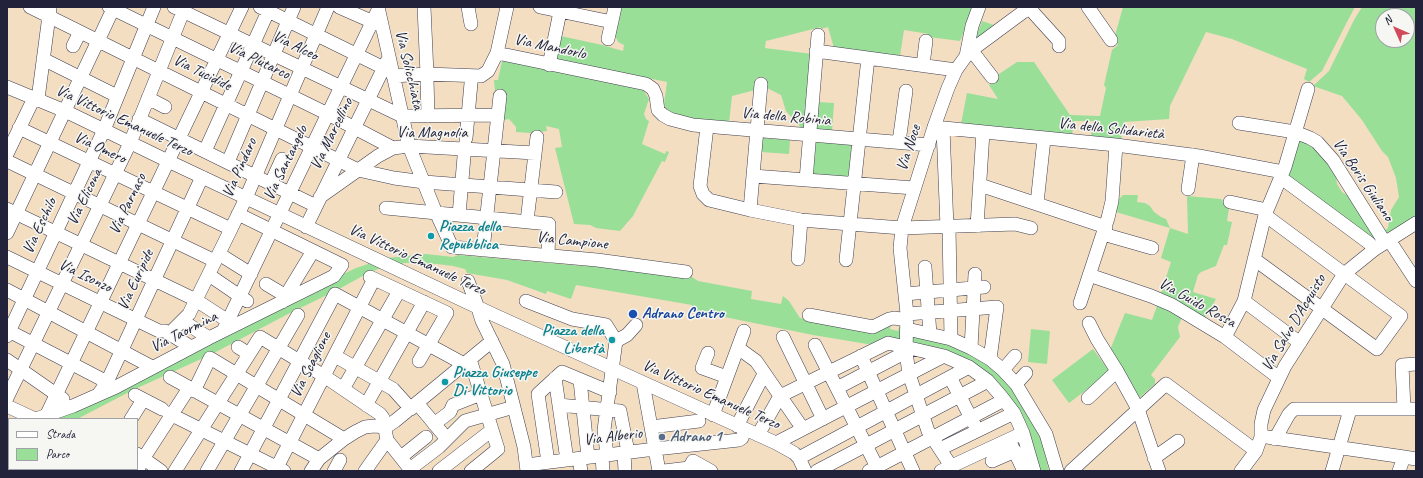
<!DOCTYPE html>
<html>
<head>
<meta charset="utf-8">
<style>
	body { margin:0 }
	#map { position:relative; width:1423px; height:478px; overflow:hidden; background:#f3dec2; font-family:Caveat,sans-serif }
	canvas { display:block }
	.frame { position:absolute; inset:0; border:8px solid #22223b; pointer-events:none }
	.legend { position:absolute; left:8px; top:418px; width:130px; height:52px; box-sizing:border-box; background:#f6f6f2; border:1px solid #a1a1a9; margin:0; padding:5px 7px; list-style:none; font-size:12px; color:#22223b }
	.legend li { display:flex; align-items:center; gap:8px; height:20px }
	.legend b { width:20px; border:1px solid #a1a1a9 }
	.north { position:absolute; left:1375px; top:8px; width:40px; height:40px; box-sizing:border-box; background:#f6f6f2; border:1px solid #a1a1a9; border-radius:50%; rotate:315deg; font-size:11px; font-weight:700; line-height:16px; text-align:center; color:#22223b }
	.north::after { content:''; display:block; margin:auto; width:14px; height:18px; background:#d1495b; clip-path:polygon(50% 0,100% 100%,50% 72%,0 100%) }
</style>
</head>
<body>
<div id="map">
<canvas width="1423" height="478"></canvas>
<div class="frame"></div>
<ul class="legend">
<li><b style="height:5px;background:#fff"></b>Strada</li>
<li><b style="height:11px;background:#99df98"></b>Parco</li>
</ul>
<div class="north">N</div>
</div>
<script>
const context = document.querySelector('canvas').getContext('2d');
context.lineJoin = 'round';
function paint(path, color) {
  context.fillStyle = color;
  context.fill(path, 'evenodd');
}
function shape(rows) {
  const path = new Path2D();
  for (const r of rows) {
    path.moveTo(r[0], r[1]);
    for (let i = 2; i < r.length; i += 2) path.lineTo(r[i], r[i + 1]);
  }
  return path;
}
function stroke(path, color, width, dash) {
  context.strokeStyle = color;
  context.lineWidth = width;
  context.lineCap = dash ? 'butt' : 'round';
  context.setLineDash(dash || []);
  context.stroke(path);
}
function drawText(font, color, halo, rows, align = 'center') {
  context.font = font + ' Caveat,sans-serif';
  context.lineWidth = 3;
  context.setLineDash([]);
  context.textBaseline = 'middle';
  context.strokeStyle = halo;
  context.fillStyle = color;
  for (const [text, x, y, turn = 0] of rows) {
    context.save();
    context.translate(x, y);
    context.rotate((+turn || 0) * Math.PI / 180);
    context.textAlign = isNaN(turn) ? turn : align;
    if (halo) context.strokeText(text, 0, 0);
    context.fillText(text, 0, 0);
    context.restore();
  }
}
paint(shape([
	[621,7,975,7,960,41,929,37,929,34,904,30,900,56,834,48,828,27,821,29,821,27,766,41,765,48,812,54,804,129,802,129,786,111,781,95,765,87,765,77,756,78,755,90,732,96,729,123,698,121,668,111,664,104,667,82,557,59,561,36,602,45,623,51,624,45,618,42,615,35],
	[1123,7,1355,7,1347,22,1322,71,1309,82,1304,79,1307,69,1232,39,1206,32,1170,106,1169,119,1124,122,1121,140,1091,137,1093,121,1074,121,1072,135,961,124,967,93,998,99,989,85,998,79,996,76,1017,62,1034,62,1070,115,1100,116,1106,88,1104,85,1112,50,1118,45,1114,39],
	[1362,7,1416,7,1416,218,1387,236,1384,231,1388,228,1391,210,1399,197,1396,178,1388,157,1382,151,1362,120,1342,96,1313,86,1329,71,1354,20],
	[1383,16,1407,16,1407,40,1383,40],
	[982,21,997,26,978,40,975,39],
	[502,61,504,61,643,90,649,99,644,114,646,119,649,121,642,144,665,154,666,151,669,152,665,162,662,161,633,216,620,231,596,228,590,225,574,224,555,148,562,147,559,129,546,126,547,131,531,133,516,132,516,127,509,119,503,120,504,91,495,91,494,80,498,80],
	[818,102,834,103,832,131,815,130],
	[1300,137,1308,138,1335,169,1337,184,1342,192,1350,197,1376,240,1373,239,1288,178],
	[762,138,790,140,789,154,761,152],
	[816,142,853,145,850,178,813,175],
	[1123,195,1138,195,1137,202,1145,203,1150,206,1154,212,1161,217,1166,219,1170,228,1188,234,1187,196,1221,199,1229,208,1227,221,1232,222,1227,245,1224,245,1216,266,1201,272,1198,275,1193,292,1216,299,1205,318,1161,293,1171,262,1161,258,1170,228,1116,212,1119,199],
	[426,254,453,257,458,255,583,266,598,264,692,277,698,281,752,291,751,299,781,304,783,296,789,301,800,318,827,322,891,323,890,329,898,331,900,323,902,342,873,345,813,335,690,310,692,305,576,285,571,299,547,291,546,294,507,280,467,273,465,269,453,266,437,264,414,263,403,263,403,265,387,258],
	[367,262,381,268,370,272,339,289,288,314,212,354,133,390,83,416,77,419,42,419,356,268,368,264],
	[1158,303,1182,317,1178,327,1180,337,1151,375,1155,379,1155,384,1139,398,1110,350,1125,313,1152,320],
	[1031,329,1050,331,1047,364,1028,362],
	[910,333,935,338,982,357,1010,383,1041,437,1049,471,1036,471,999,390,908,344],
	[1093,349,1110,372,1069,403,1052,380]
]), '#99df98');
const minor = shape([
	[30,7,358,170,394,178,424,182,556,192],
	[109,7,328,114,393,148],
	[174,7,402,116,498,115],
	[260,7,392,72],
	[339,7,380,25],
	[378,7,409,146,434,208,452,247,597,260,686,272],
	[424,7,427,74],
	[468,7,471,24],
	[540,7,612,22],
	[1088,7,1111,40],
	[1030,9,1059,41,1059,46],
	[608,39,615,7],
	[73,46,80,32],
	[816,51,956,70],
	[972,51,992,77],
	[497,53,507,7],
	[966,56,972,26,979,7],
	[43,59,117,96],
	[549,65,561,7],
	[923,65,926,41],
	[393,76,427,74,481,76,488,71,497,53,646,84,653,89,656,96,658,110,663,115,670,119,693,125,929,145],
	[427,79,428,116],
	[7,87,65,111,168,161,492,314,776,443,794,453,799,458,805,471],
	[148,98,165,107],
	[38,99,50,8],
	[139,119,316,206],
	[1239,123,1295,132,1310,138,1317,142,1333,160,1382,238,1388,241,1393,246,1416,281],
	[707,127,700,186,703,194,709,200,750,210,801,220,850,224,902,228,1015,224,1031,228],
	[934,127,1116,145,1199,156,1283,172],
	[19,128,231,229],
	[943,128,947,227],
	[466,138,471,83],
	[899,142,906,91],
	[205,151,270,7],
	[7,154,34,98],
	[7,161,215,261],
	[228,162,294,7],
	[753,176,914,188],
	[1280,177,1369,243,1375,249],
	[806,180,818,35],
	[271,183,282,159],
	[980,185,1106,227],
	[1188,189,1193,155],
	[320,197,378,156,393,148,409,146,535,153],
	[1230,202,1267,210],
	[1037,203,1044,139],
	[386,208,549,224,548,256],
	[7,209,196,300],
	[750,210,761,84],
	[459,215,465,145],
	[527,221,537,137],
	[977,226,983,132],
	[306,227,389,57],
	[949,227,951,339],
	[7,233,114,7],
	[1103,234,1152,248],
	[483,250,500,96],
	[219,254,251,274],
	[7,257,159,331,165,331,191,347],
	[798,259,801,220],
	[1254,259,1377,349,1401,316,1265,215],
	[846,260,868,58],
	[925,267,930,334],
	[209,275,247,301],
	[1089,275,1151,296,1172,305,1225,337,1279,378],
	[370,277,447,313,419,361],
	[468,281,478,308,482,321,503,364,524,447,527,471],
	[266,284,286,296],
	[7,290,152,367],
	[905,294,984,287],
	[526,301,572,319,606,325,616,341,604,430,607,455],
	[1244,301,1300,343],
	[282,302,313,251],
	[1080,303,1108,218,1112,201,1116,145],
	[202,304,228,321],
	[907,314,997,307,990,359],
	[809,315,873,327,889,319,894,318,907,320],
	[1089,323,1097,339,1117,371,1138,409,1159,471],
	[189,325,209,338],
	[907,329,951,339,971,348,990,359,1003,370,1016,384,1046,434,1057,471],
	[7,330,107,382],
	[223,331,378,10],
	[169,334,189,314,231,229,246,198,328,7],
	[7,336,104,130,154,7],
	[783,337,823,419],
	[1225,337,1244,301,1265,215,1285,167,1308,89],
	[616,341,627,335,636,325],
	[815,345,877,467],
	[238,347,249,354],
	[738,348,756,361,803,429],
	[971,348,975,274],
	[708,353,702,368,727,377],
	[335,356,393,389,411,409],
	[861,356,913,471],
	[470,359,498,449,471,471],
	[7,360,63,399],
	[1003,370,1015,356],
	[170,377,319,459],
	[950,377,974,424],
	[555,378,567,460],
	[580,380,588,457],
	[643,383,659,471],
	[1016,384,1026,373],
	[837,388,906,352],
	[343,389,399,291],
	[194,391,210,358,344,439],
	[98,395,107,382,202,177],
	[135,395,162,409],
	[7,398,130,143,185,7],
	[1088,398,1117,371],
	[417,403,447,439],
	[366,405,424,302],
	[559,405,620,411,628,452],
	[7,406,35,419],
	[1404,409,1402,365,1416,364],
	[168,413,284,471],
	[713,415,744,331],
	[46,416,242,7],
	[36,419,73,406,116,387,209,338,334,276,342,265,238,214],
	[131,419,143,400],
	[434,424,450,412,453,405,481,394],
	[737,426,764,374],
	[651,427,699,421],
	[7,434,9,434],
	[758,435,780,396,888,343,944,356,969,367,988,381,1001,396,1014,413,1023,433,1034,471],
	[1267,437,1404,457],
	[1275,439,1289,414,1294,409,1416,409],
	[1009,440,1022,467],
	[776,443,944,356],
	[940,449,1014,413],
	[624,453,625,471],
	[137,454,161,471],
	[7,455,9,456],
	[602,456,603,471],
	[401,457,426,437],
	[799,458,969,367],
	[1154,458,1178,441],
	[579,459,581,471],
	[992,461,1015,451],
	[548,462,538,394,562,372,610,392],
	[526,465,655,449,739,440,742,438,745,430],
	[951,466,928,431,909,374,906,352,907,314,900,248,902,228,934,127,948,88,956,70,966,56,977,46,1023,12,1032,7],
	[63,469,71,471],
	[20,471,21,469],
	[113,471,113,469],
	[137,471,143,459,189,388],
	[175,471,260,337,324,376,380,414,383,418,387,440,410,469,439,447,465,421,514,407],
	[207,471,298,315],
	[241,471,335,294,464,364],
	[275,471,374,279],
	[311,471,319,459,344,439,355,432,365,427,374,426,386,427,395,421,492,341],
	[334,471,340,460],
	[365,471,387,440],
	[439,471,492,430],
	[664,471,689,468,693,461,711,471],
	[817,471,988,381],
	[869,471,1004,400],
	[941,471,1023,433],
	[1071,471,1166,384,1256,451],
	[1241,471,1256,451,1261,437,1261,424,1264,410,1285,366,1344,274,1375,249,1416,223],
	[1332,471,1350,410],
	[1399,471,1404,457,1416,459]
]);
stroke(minor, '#413e4f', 14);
stroke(minor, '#fff', 13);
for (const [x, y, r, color] of [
	[431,236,4,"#0f9aa8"],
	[633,314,5,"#1a4fb4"],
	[612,340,4,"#0f9aa8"],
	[445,382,4,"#0f9aa8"],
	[662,437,4,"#5c6f8a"]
]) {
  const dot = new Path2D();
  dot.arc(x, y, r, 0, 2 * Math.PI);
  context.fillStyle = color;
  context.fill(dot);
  stroke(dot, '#f6f6f2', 1.5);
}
drawText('16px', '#22223b', '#f6f6f2', [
	["Via Alceo",295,46,26],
	["Via Mandorlo",550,47,12],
	["Via Plutarco",259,61,26],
	["Via Solicchiata",409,70,77],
	["Via Tucidide",202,73,26],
	["Via della Robinia",786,117,5],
	["Via Vittorio Emanuele Terzo",124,121,25],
	["Via della Solidarietà",1111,129,6],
	["Via Magnolia",432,133],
	["Via Marcellino",332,134,-64],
	["Via Omero",100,148,25],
	["Via Noce",909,148,-72],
	["Via Santangelo",286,163,-64],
	["Via Pindaro",240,168,-66],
	["Via Boris Giuliano",1363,180,56],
	["Via Elicona",85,197,-64],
	["Via Parnaso",128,204,-64],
	["Via Eschilo",40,226,-65],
	["Via Campione",572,241,6],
	["Via Vittorio Emanuele Terzo",417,260,25],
	["Via Isonzo",85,276,26],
	["Via Euripide",136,280,-65],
	["Via Guido Rossa",1197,303,29],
	["Via Salvo D'Acquisto",1294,323,-59],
	["Via Taormina",184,332,-27],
	["Via Scaglione",311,365,-63],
	["Via Vittorio Emanuele Terzo",711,395,24],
	["Via Alberio",613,437,-7]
]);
drawText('bold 16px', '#0d838f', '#f6f6f2', [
	["Piazza della",439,227],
	["Repubblica",439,245],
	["Piazza della",604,331,"right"],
	["Libertà",604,349,"right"],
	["Piazza Giuseppe",453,373],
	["Di Vittorio",453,391]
], 'left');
drawText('bold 16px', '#164399', '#f6f6f2', [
	["Adrano Centro",642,314]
], 'left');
drawText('bold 16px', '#4e5e75', '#f6f6f2', [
	["Adrano 1",670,437]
], 'left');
</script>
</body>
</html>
